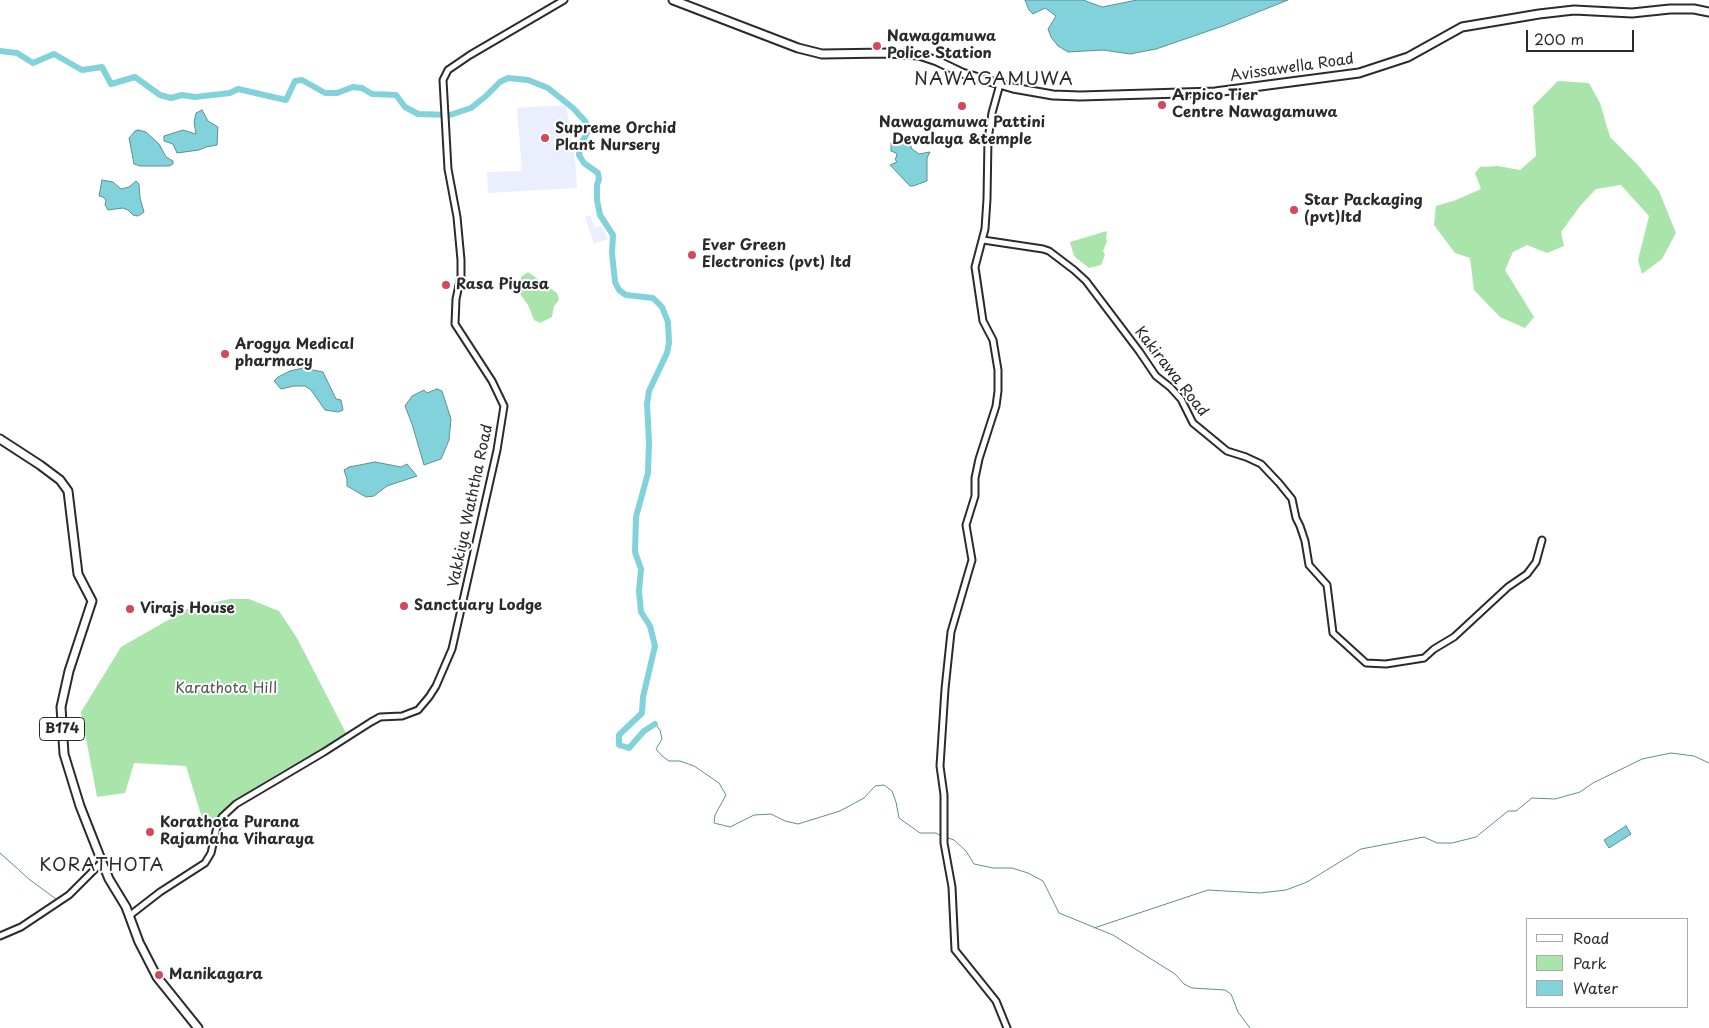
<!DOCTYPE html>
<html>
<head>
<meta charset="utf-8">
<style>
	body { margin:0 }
	#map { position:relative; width:1709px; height:1028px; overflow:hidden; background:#fff; font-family:"Playpen Sans",sans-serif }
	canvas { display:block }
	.legend { position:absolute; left:1526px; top:918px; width:162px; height:90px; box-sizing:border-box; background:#fff; border:1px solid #aaa; margin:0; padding:6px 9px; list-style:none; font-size:15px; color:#2b2b2b }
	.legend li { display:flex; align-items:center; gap:10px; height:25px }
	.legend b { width:25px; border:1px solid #aaa }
	.scale { position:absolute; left:1526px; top:30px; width:108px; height:22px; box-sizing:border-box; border:2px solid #2b2b2b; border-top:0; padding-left:6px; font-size:15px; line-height:18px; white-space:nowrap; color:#2b2b2b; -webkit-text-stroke:4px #fff; paint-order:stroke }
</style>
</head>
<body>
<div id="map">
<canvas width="1709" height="1028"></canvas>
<ul class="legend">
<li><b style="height:6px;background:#fff"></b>Road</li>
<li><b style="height:14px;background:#a9e5ab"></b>Park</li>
<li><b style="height:14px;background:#81d2da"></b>Water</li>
</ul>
<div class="scale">200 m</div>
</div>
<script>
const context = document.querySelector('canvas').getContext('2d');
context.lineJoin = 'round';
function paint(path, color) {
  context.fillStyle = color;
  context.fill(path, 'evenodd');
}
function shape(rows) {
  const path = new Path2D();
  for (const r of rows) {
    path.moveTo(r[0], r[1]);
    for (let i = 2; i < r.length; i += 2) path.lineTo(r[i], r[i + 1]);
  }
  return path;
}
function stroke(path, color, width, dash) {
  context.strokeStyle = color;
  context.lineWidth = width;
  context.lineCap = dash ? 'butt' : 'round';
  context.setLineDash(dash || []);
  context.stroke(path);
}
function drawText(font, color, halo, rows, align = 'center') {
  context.font = font + ' "Playpen Sans",sans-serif';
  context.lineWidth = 4;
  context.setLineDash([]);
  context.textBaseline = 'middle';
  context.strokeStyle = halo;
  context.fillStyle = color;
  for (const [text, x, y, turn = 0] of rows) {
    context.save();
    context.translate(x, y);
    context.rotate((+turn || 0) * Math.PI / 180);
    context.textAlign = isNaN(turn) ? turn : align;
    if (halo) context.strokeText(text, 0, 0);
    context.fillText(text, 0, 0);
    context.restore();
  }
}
paint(shape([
	[566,105,576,169,577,188,488,193,487,172,522,171,517,108],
	[590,215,595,227,600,226,604,230,608,239,594,244,585,217]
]), '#ebeefd');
paint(shape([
	[1558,81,1589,83,1600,103,1610,137,1638,165,1659,191,1676,233,1662,259,1642,274,1638,260,1649,216,1621,185,1596,189,1581,205,1561,232,1564,246,1547,253,1527,245,1513,252,1505,270,1534,317,1525,328,1500,317,1474,290,1470,258,1455,253,1434,225,1436,206,1456,200,1481,189,1475,173,1480,167,1498,166,1520,170,1536,156,1533,106],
	[1107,231,1106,238,1107,241,1103,251,1105,255,1101,265,1089,268,1074,256,1070,242],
	[528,272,557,293,559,300,554,306,552,317,540,323,534,320,528,305,520,294,519,284,521,277],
	[230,599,249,599,279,611,297,638,347,735,276,775,231,803,211,827,203,821,186,766,134,763,125,793,97,797,81,712,121,647,189,608]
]), '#a9e5ab');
const water = shape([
	[1025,0,1083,0,1102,7,1137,0,1288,0,1223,26,1156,49,1130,54,1103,50,1068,52,1058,46,1051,37,1048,29,1056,16,1045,8,1033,14,1029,10,1025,0],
	[202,110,208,121,218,127,217,145,206,147,199,150,177,153,173,144,164,141,164,136,183,130,196,134,194,122,196,113,202,110],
	[138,130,146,132,159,144,166,157,173,161,173,164,169,166,140,166,134,164,129,138,135,131,138,130],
	[895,140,908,140,912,149,919,154,930,152,927,158,927,181,913,186,910,186,890,165,897,162,895,159,897,156,896,153,891,151,891,143,895,140],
	[102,180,113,182,121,189,129,187,136,181,139,184,140,198,144,212,138,216,133,215,128,210,123,208,108,210,105,205,106,200,103,197,99,196,102,180],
	[303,368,323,372,336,399,341,400,343,410,338,412,325,410,311,390,305,386,294,386,281,389,274,381,278,377,290,371,303,368],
	[437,389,442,391,451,419,449,440,441,459,424,465,412,424,405,406,412,396,424,390,427,393,437,389],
	[375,462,401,467,407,464,417,476,387,486,374,496,366,497,347,486,347,479,344,470,349,467,375,462],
	[1626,826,1631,834,1609,848,1604,840,1626,826]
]);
paint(water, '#81d2da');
stroke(water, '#5f8f94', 1);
stroke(shape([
	[655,724,660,730,662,739,656,749,662,756,669,761,680,761,694,766,719,783,726,795,715,815,714,823,730,827,754,815,771,814,785,821,798,824,840,811,864,798,875,786,884,785,892,791,896,802,899,818,920,833,936,833,941,836],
	[945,837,954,840,966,851,974,864,993,868,1012,868,1028,873,1043,881,1059,913,1113,935,1175,974,1184,984,1192,988,1225,990,1231,994,1238,1012,1250,1028],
	[0,853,30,880,56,899],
	[1094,928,1208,890,1260,893,1286,890,1307,882,1361,849,1424,837,1437,843,1452,843,1476,837,1508,811,1516,811,1532,798,1555,799,1580,792,1593,783,1642,759,1671,753,1694,756,1709,763]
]), '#5f8f94', 1);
stroke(shape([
	[0,51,17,53,33,63,54,54,82,70,102,67,111,84,135,77,160,95,171,98,182,95,195,97,230,93,238,89,286,100,295,81,302,80,325,93,337,93,353,87,362,88,372,94,396,95,405,107,418,114,450,115,471,108,486,96,500,82,508,78,528,80,548,88,573,108,585,121,589,129,580,146,579,155,584,163,598,173,599,179,597,185,597,200,600,215,613,235,612,253,615,282,619,290,626,295,653,298,662,307,668,322,669,343,667,353,649,391,647,404,649,442,648,473,636,517,635,552,641,569,639,591,641,612,650,626,655,646,643,697,642,713,619,735,619,745,629,748,644,731,655,724]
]), '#81d2da', 6);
const minor = shape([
	[1000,84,992,113,988,139,987,199,985,229,975,267,983,321,993,340,998,370,998,391,996,406,979,459,975,478,975,496,966,525,972,560,951,632,945,689,940,766,944,795,944,843,952,887,955,950,996,1001,1007,1028],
	[983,240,1043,249,1049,251,1074,270,1086,281,1139,351,1156,376,1170,387,1181,399,1193,423,1227,451,1246,457,1261,464,1279,483,1292,499,1296,518,1300,526,1305,541,1309,565,1327,585,1333,633,1366,663,1386,664,1424,658,1434,649,1454,637,1508,587,1527,574,1536,562,1542,540],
	[129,916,160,892,205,863,211,853,217,827,222,817,236,804,324,752,371,722,380,717,402,716,418,710,429,697,436,686,452,649,497,450,504,406,492,381,455,324,456,299,461,276,461,260,457,217,448,169,443,80,448,70,470,55,564,0],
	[0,936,21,927,69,895,102,862]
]);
const major = shape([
	[673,0,798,48,822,54,888,53,919,55,937,61,962,73,1013,88,1053,95,1080,96,1215,92,1359,73,1408,57,1462,27,1539,14,1574,10,1632,13,1670,9,1694,9,1709,12],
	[0,439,40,465,60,480,68,491,78,574,92,601,69,671,61,707,64,754,80,806,102,862,109,879,126,907,139,942,157,977,198,1028]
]);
stroke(minor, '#2b2b2b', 9);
stroke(major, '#2b2b2b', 11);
stroke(minor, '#fff', 5);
stroke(major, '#fff', 7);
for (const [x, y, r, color] of [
	[877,46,5,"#d1495b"],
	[1162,105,5,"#d1495b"],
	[962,106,5,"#d1495b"],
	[545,138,5,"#d1495b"],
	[1294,210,5,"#d1495b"],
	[692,255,5,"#d1495b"],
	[446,285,5,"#d1495b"],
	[225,354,5,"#d1495b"],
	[404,606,5,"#d1495b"],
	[130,609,5,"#d1495b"],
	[150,832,5,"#d1495b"],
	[159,975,5,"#d1495b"]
]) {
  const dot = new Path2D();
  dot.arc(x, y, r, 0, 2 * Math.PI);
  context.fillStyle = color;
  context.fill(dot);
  stroke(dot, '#fff', 2);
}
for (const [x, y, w] of [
	[62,729,45]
]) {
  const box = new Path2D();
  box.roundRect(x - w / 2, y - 11.5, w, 23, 4);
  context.fillStyle = '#fff';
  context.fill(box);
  stroke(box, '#2b2b2b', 1);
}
drawText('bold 14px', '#2b2b2b', null, [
	["B174",62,729]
]);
drawText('bold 15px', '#2b2b2b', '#fff', [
	["Nawagamuwa",887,37],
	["Police Station",887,54],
	["Arpico Tier",1172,96],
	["Centre Nawagamuwa",1172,113],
	["Nawagamuwa Pattini",962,123,"center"],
	["Devalaya &temple",962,140,"center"],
	["Supreme Orchid",555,129],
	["Plant Nursery",555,146],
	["Star Packaging",1304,201],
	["(pvt)ltd",1304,218],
	["Ever Green",702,246],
	["Electronics (pvt) ltd",702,263],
	["Rasa Piyasa",456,285],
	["Arogya Medical",235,345],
	["pharmacy",235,362],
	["Sanctuary Lodge",414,606],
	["Virajs House",140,609],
	["Korathota Purana",160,823],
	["Rajamaha Viharaya",160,840],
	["Manikagara",169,975]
], 'left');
drawText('15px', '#2b2b2b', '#fff', [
	["Avissawella Road",1292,68,-8],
	["Kakirawa Road",1171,372,52],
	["Vakkiya Waththa Road",471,506,-78]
]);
drawText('15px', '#4a5a4b', '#fff', [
	["Karathota Hill",226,689]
]);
context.letterSpacing = '1px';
drawText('18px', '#2b2b2b', '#fff', [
	["NAWAGAMUWA",994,80],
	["KORATHOTA",102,866]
]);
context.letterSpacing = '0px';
</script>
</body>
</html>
